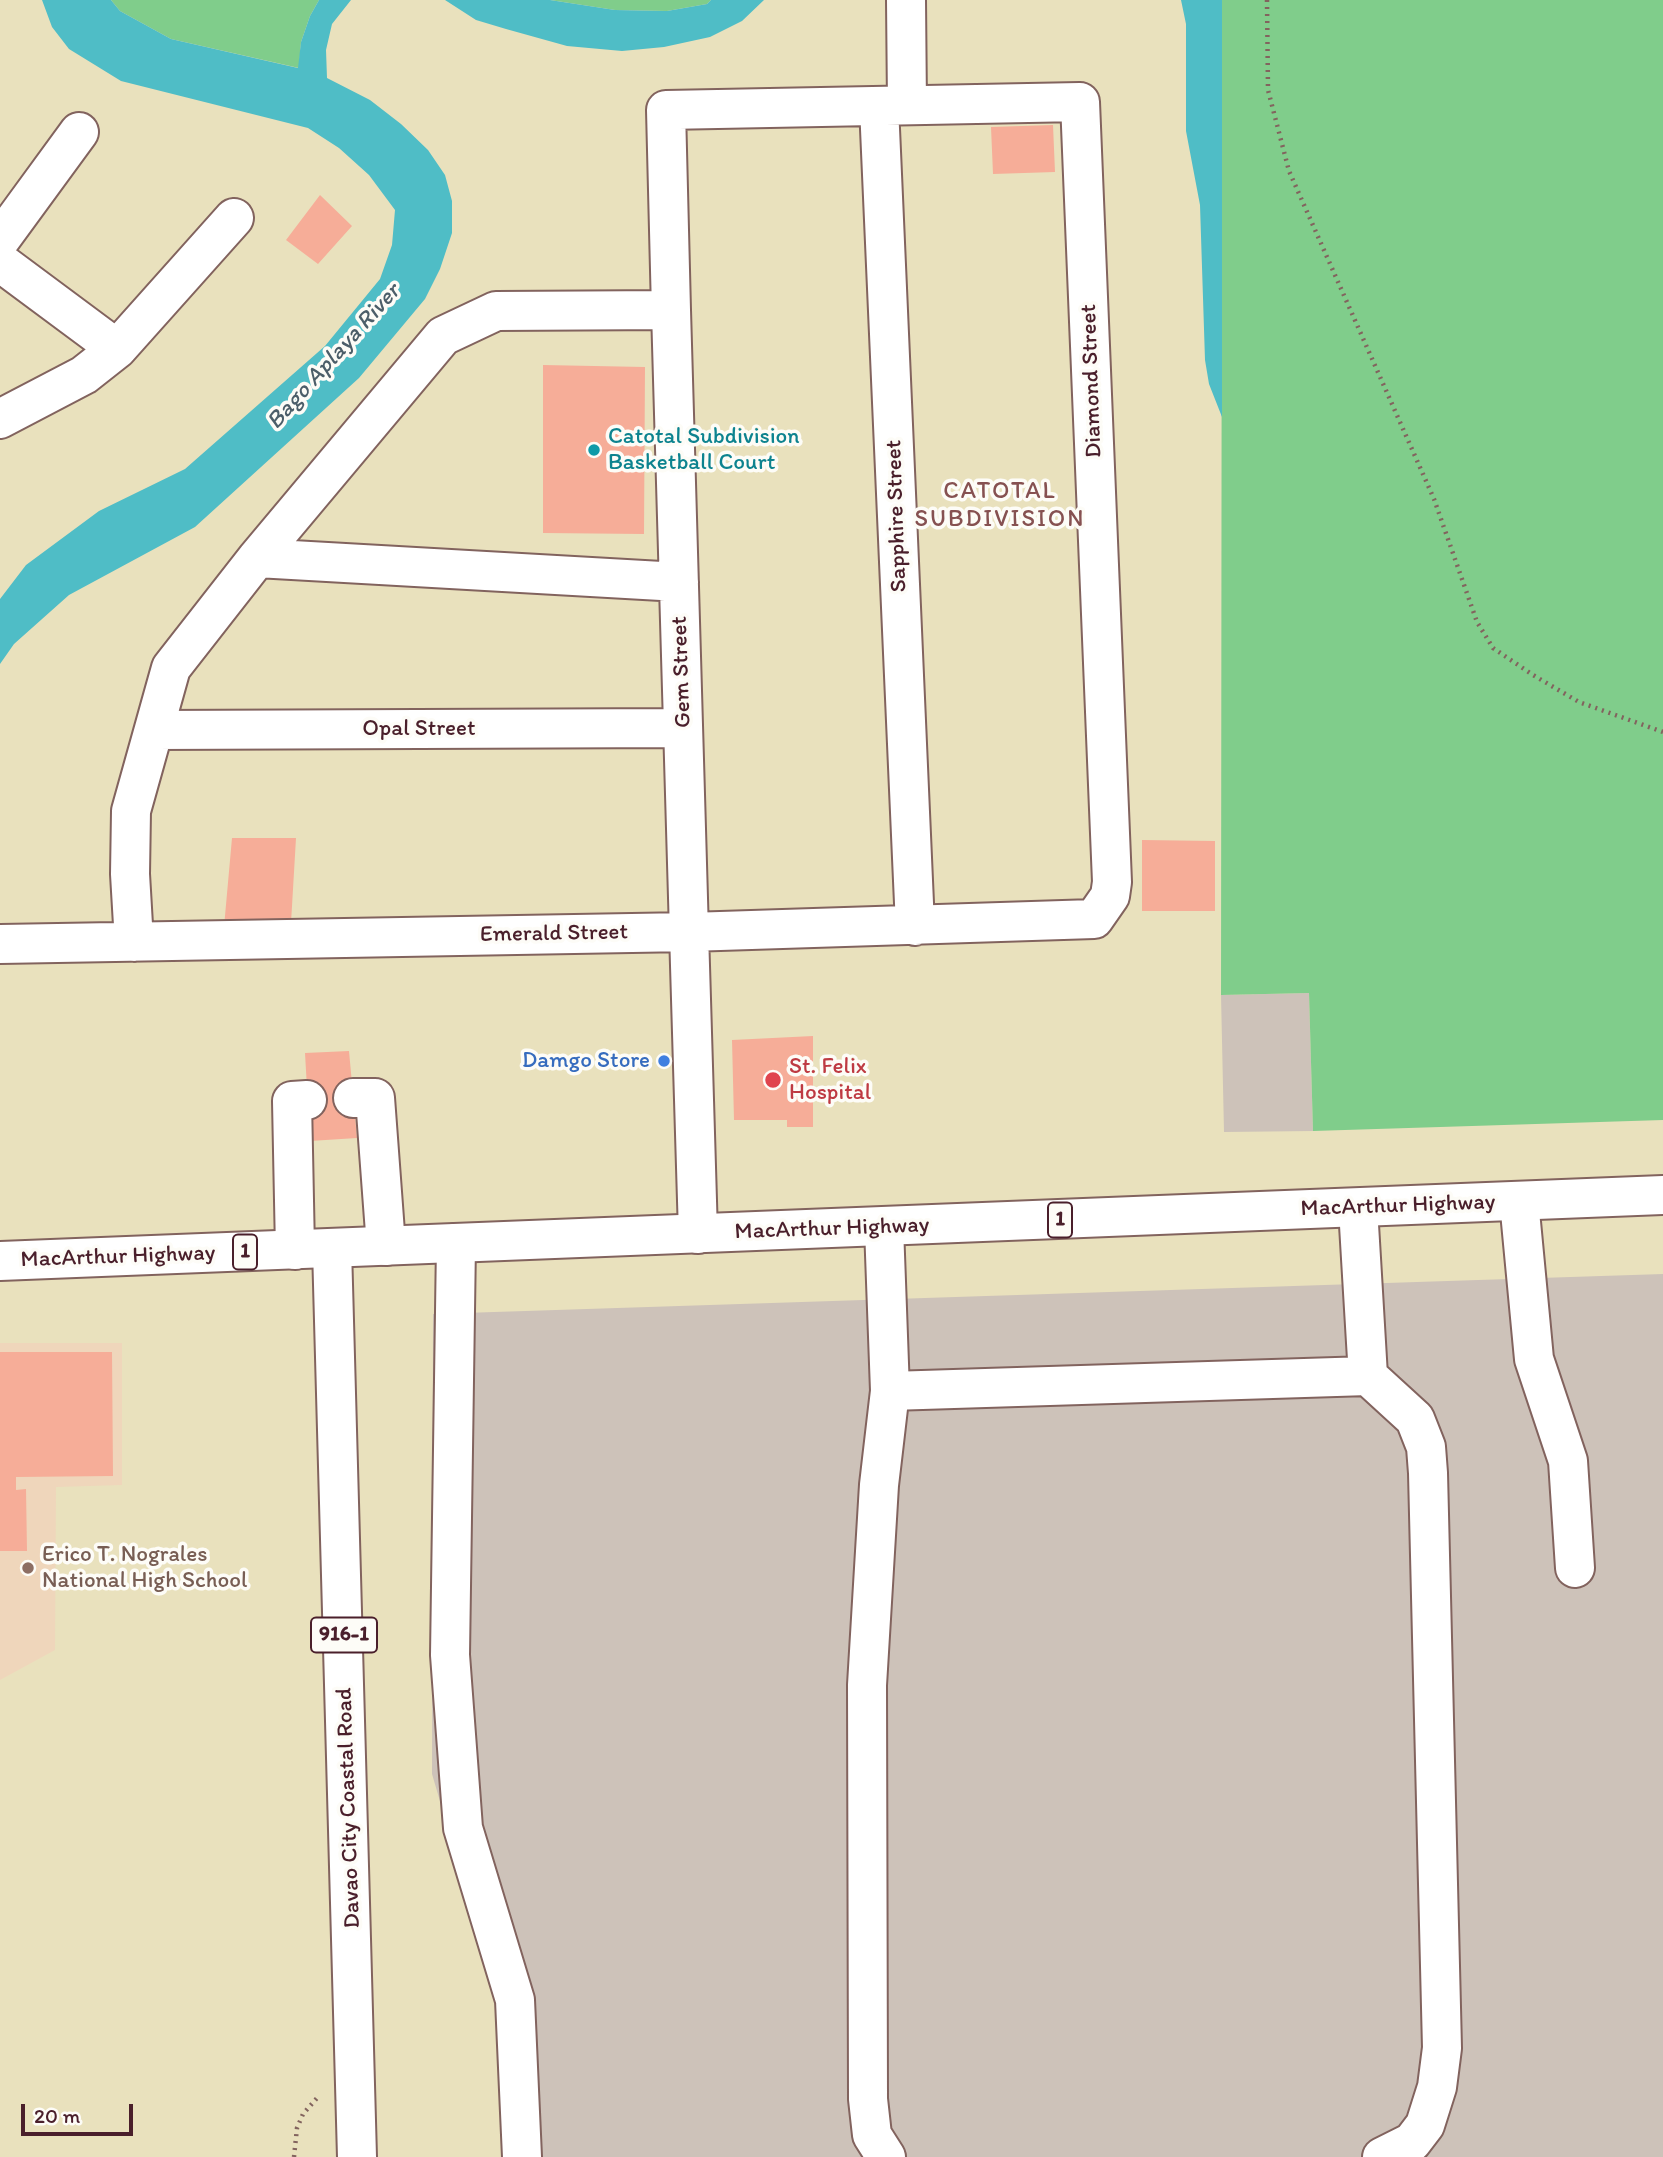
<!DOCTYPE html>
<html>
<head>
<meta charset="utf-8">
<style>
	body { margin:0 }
	#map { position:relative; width:1663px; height:2157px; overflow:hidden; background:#e9e1bd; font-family:Itim,sans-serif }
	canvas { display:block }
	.scale { position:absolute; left:21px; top:2104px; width:112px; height:32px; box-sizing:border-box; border:4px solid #4a1f2b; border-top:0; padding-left:9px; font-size:21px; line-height:24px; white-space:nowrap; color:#4a1f2b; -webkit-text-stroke:5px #fdfcf7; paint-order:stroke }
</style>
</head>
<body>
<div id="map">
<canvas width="1663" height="2157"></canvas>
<div class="scale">20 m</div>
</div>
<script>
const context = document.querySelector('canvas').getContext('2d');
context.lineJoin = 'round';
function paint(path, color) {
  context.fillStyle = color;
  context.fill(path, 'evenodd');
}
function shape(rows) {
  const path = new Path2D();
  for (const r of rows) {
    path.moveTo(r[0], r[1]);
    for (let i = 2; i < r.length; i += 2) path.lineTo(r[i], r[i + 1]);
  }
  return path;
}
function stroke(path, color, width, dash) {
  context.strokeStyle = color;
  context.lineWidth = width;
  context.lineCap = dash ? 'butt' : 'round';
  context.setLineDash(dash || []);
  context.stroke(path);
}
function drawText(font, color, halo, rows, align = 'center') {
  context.font = font + ' Itim,sans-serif';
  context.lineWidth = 7;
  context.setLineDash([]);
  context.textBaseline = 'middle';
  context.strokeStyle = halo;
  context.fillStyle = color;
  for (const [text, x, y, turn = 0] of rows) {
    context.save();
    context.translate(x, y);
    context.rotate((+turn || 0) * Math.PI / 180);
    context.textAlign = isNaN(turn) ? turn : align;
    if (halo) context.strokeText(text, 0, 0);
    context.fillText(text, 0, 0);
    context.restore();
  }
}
paint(shape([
	[0,1343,122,1343,122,1485,56,1487,55,1650,0,1680]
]), '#efd6bb');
paint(shape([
	[1309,993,1313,1131,1224,1132,1221,995],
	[1663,1274,1663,2157,508,2157,509,2036,432,1774,433,1314]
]), '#cdc2b9');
paint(shape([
	[111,0,319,0,310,16,301,42,299,68,171,39,120,11],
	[550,0,711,0,707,4,667,11,615,10],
	[1222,0,1663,0,1663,1120,1313,1131,1309,993,1221,995]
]), '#80cd8b');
paint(shape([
	[42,0,111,0,120,11,171,39,298,68,301,42,310,16,319,0,351,0,332,24,326,50,327,78,370,100,401,124,428,150,445,175,452,201,452,233,440,269,425,299,359,378,195,527,69,595,14,644,0,664,0,599,26,565,99,511,185,469,325,346,380,279,392,245,395,210,369,175,339,148,308,128,121,81,69,49,52,27],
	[445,0,550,0,615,10,667,11,707,4,711,0,764,0,742,21,710,37,664,47,622,51,567,46,506,29,476,20],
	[1181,0,1222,0,1222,417,1209,384,1205,360,1200,205,1186,131,1186,24]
]), '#4fbdc6');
paint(shape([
	[1053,125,1055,172,993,174,991,127],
	[320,195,352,226,318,264,286,240],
	[543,365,645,367,644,534,543,533],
	[232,838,296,838,291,923,224,927],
	[1142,840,1215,841,1215,911,1142,911],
	[813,1036,813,1127,787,1127,787,1120,734,1120,732,1040],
	[349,1051,357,1138,310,1141,305,1053],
	[0,1352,112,1352,113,1476,16,1477,16,1490,26,1489,27,1551,0,1551]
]), '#f6ad98');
const minor = shape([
	[906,0,907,105],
	[879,106,915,926],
	[0,240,79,132],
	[0,262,117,349],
	[0,419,84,375,117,349,234,218],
	[257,558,679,582],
	[154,730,683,728],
	[134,942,130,874,131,811,171,668,257,558,443,336,496,311,671,310],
	[0,944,689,932,1094,919,1110,896,1112,882,1080,102,666,110,671,310,689,932,698,1234],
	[353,1098,375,1098,386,1246],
	[1519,1201,1534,1359,1568,1461,1575,1568],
	[1358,1208,1368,1376,1415,1419,1426,1447,1428,1473,1442,2048,1437,2087,1425,2125,1412,2142,1382,2157],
	[884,1227,890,1391,879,1485,867,1685,868,2099,872,2135,886,2157],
	[456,1243,450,1655,463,1828,515,2000,522,2157],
	[295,1250,292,1101,307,1100],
	[890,1391,1368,1376]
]);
const major = shape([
	[332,1248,357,2157]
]);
const highway = shape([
	[0,1261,1663,1195]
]);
stroke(minor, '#82635e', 42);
stroke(major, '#82635e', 42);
stroke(highway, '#82635e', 42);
stroke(shape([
	[1267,0,1268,90,1289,171,1434,499,1477,622,1493,648,1533,675,1579,702,1663,732],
	[294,2157,297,2128,303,2114,317,2098]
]), '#82635e', 4.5, [2, 5]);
stroke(minor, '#fff', 38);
stroke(major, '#fff', 38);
stroke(highway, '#fff', 38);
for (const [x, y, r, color] of [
	[594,450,7,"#0f9aa8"],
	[664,1061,7,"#3f7fe0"],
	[773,1080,9,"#e0444e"],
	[28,1568,7,"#8d6e63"]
]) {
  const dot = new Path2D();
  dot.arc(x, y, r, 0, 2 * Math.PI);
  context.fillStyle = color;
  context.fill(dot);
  stroke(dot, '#fdfcf7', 2.5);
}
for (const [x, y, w] of [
	[1060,1220,24],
	[245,1252,24],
	[344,1635,66]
]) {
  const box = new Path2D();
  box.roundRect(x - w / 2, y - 17.5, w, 35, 5);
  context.fillStyle = '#fdfcf7';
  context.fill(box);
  stroke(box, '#4a1f2b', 2);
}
drawText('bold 21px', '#4a1f2b', null, [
	["1",1060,1220],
	["1",245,1252],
	["916-1",344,1635]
]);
drawText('23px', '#4a1f2b', '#fdfcf7', [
	["Diamond Street",1092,381,-92],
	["Sapphire Street",897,516,-92],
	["Gem Street",682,672,-92],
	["Opal Street",419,729],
	["Emerald Street",554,934,-1],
	["MacArthur Highway",1398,1206,-2],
	["MacArthur Highway",832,1229,-2],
	["MacArthur Highway",118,1257,-2],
	["Davao City Coastal Road",349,1808,-92]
]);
drawText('23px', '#0d838f', '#fdfcf7', [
	["Catotal Subdivision",608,437],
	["Basketball Court",608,463]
], 'left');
drawText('23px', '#366cbe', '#fdfcf7', [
	["Damgo Store",650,1061]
], 'right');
drawText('23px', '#be3a42', '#fdfcf7', [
	["St. Felix",789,1067],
	["Hospital",789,1093]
], 'left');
drawText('23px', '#785e54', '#fdfcf7', [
	["Erico T. Nograles",42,1555],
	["National High School",42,1581]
], 'left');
drawText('italic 24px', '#4c5e69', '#fdfcf7', [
	["Bago Aplaya River",334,357,-48]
]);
context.letterSpacing = '2px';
drawText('24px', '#865151', '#fdfcf7', [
	["CATOTAL",1000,492],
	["SUBDIVISION",1000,520]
]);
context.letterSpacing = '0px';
</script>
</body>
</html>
